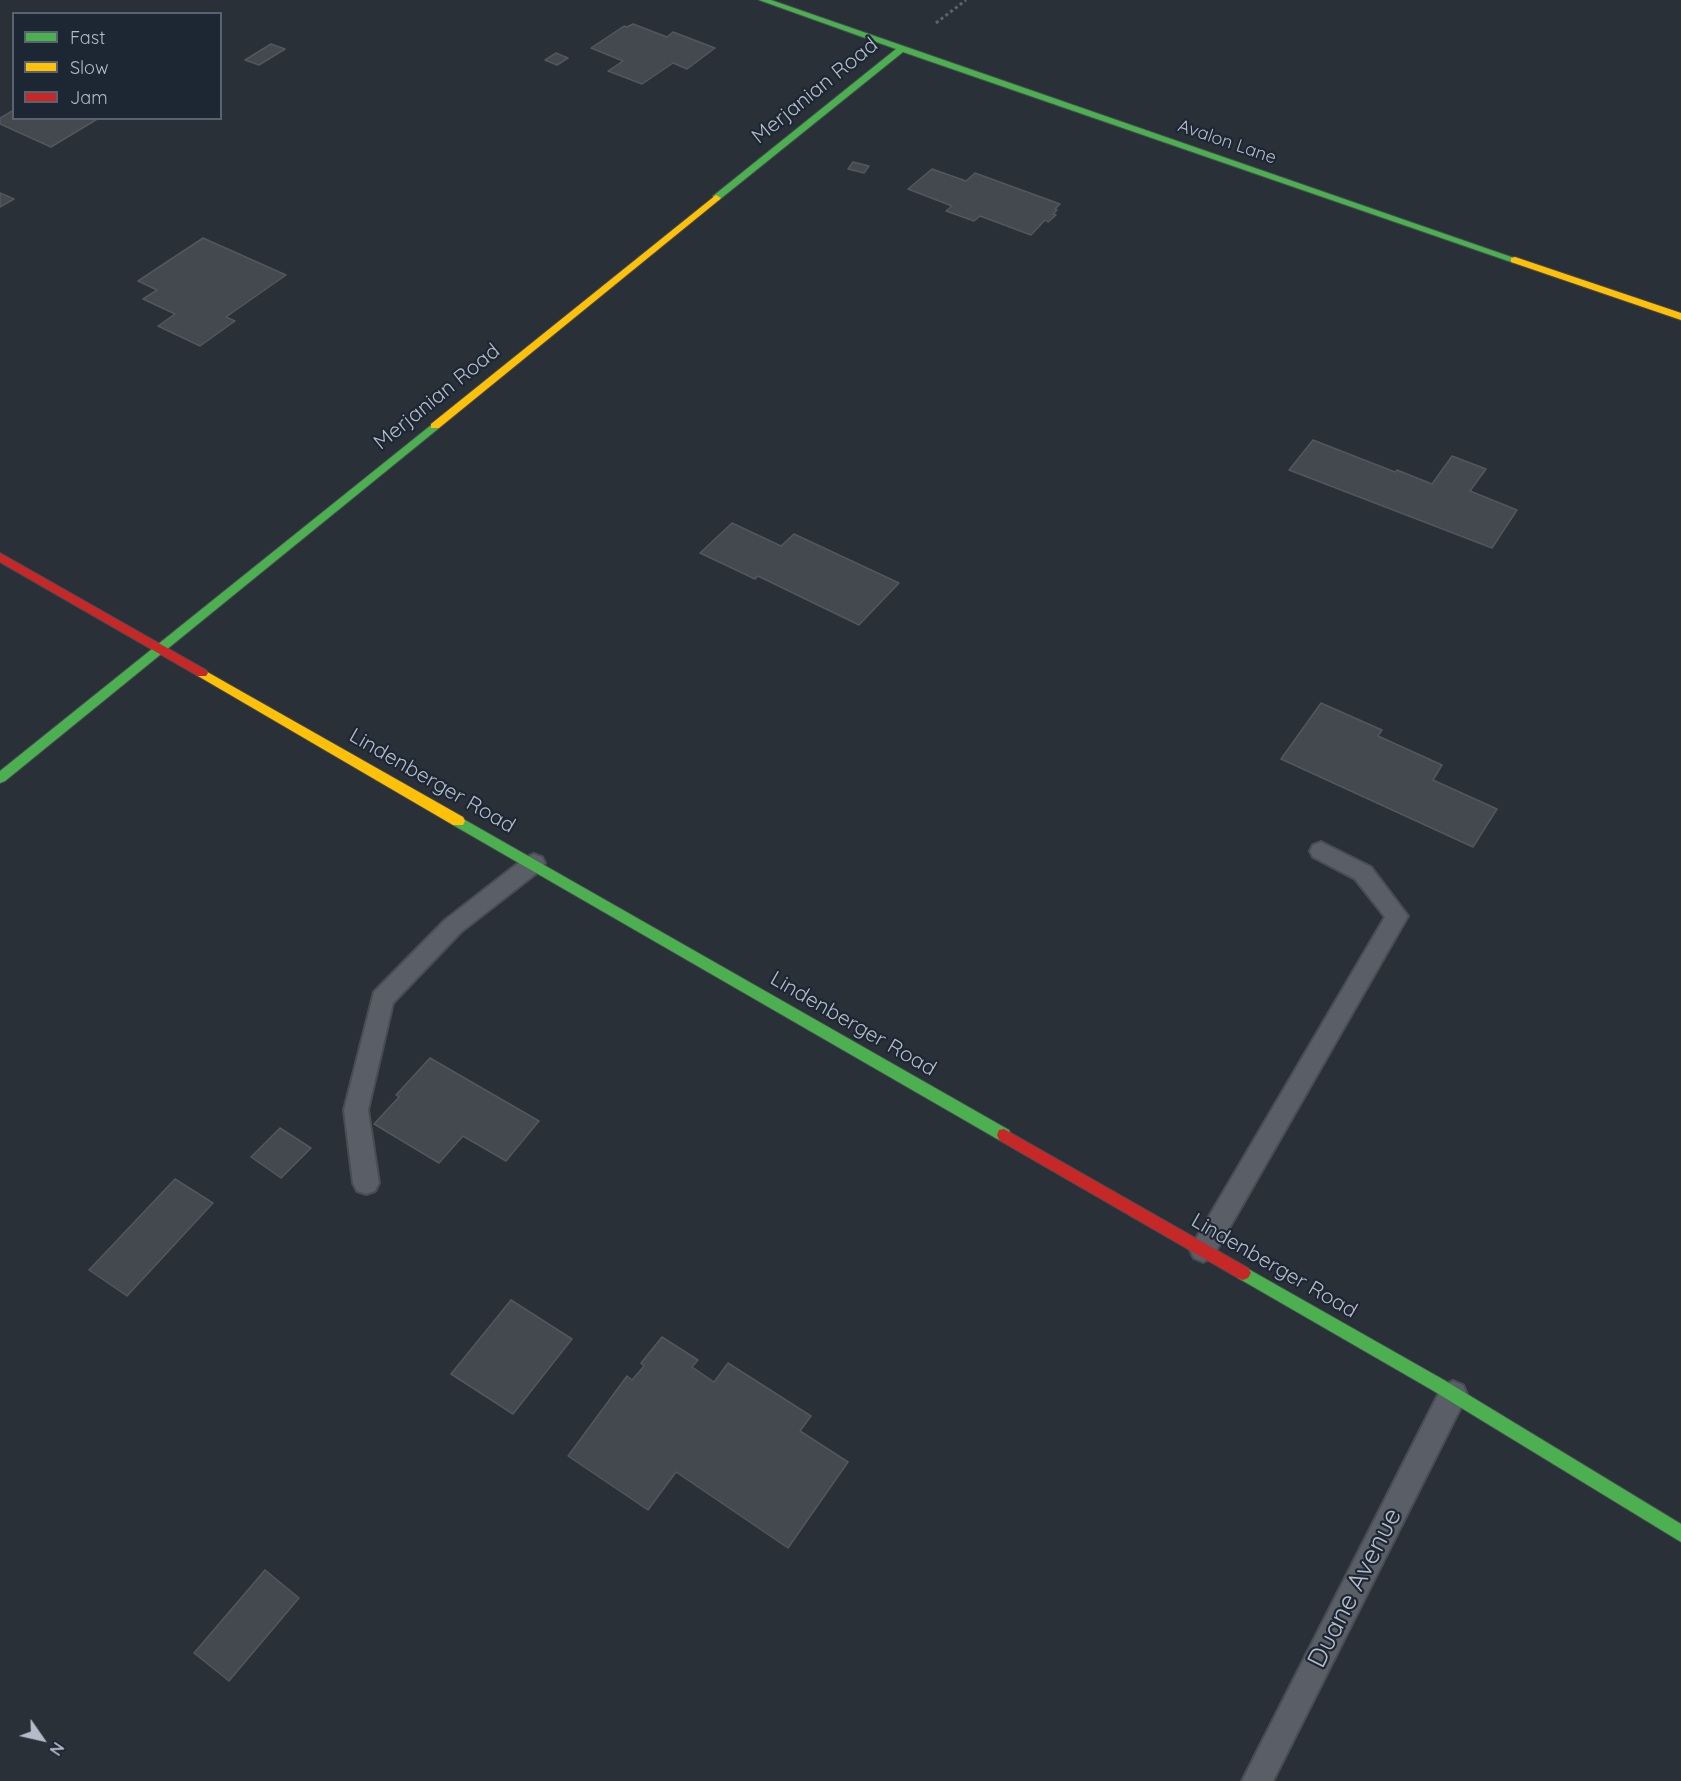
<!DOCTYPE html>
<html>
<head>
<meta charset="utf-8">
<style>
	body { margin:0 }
	#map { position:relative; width:1681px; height:1781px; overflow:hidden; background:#2a3038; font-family:Quicksand,sans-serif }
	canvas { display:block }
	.legend { position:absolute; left:12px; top:12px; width:210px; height:108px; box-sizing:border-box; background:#1d2633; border:2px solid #59626f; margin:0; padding:8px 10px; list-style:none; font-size:18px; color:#b4bcc9 }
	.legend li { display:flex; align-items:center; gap:12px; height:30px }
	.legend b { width:30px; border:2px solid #59626f }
	.north { position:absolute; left:12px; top:1709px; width:60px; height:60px; -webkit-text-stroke:4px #1d2633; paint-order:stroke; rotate:124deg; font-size:16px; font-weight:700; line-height:24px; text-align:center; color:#b4bcc9 }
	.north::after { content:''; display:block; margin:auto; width:21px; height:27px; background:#b4bcc9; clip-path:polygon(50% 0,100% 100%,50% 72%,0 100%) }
</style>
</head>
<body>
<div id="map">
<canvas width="1681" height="1781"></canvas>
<ul class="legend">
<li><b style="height:8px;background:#4caf50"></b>Fast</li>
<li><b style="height:8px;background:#ffc107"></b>Slow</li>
<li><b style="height:8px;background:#c62828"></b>Jam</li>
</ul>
<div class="north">N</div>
</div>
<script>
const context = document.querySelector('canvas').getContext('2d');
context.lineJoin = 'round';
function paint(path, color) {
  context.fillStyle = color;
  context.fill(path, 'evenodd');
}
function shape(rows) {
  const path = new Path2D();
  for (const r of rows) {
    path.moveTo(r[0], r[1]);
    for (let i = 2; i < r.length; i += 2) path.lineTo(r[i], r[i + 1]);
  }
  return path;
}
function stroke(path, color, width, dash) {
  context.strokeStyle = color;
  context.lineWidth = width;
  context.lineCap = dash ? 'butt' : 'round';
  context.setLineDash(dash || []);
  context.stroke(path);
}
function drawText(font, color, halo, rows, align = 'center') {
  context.font = font + ' Quicksand,sans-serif';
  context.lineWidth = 4.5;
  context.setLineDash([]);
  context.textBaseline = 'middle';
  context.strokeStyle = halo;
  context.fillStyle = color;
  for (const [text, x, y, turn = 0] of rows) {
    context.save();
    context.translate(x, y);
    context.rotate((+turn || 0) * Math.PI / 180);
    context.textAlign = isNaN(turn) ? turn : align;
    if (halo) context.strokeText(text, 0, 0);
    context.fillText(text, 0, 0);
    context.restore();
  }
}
const building = shape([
	[633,24,667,37,673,32,715,48,687,69,673,63,642,84,608,71,623,61,591,48,624,26,627,27,633,24],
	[271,44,285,49,259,65,245,60,271,44],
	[556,53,568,58,557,65,545,60,556,53],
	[14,110,14,118,99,118,51,147,0,124,0,118,14,110],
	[853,162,869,166,864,173,848,169,853,162],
	[932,169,966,181,975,173,1060,204,1055,209,1057,210,1053,214,1056,215,1048,222,1045,220,1031,235,980,216,974,221,946,211,952,206,908,189,932,169],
	[0,193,14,199,0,207,0,193],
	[203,238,286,275,226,317,235,321,200,346,158,326,175,314,143,299,157,290,138,281,203,238],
	[1313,440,1395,472,1397,470,1432,484,1452,456,1486,469,1470,491,1517,510,1492,548,1289,470,1313,440],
	[732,523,781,546,794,534,899,583,859,625,758,576,755,579,700,553,732,523],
	[1321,703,1382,730,1378,736,1442,765,1433,780,1497,809,1473,847,1281,759,1321,703],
	[430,1058,539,1121,506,1161,463,1136,439,1163,374,1124,399,1097,396,1095,430,1058],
	[280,1128,311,1148,281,1178,251,1157,280,1128],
	[175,1179,213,1203,127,1296,89,1270,175,1179],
	[511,1300,572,1339,513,1414,451,1374,511,1300],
	[662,1337,698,1360,692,1367,714,1382,728,1363,811,1416,800,1431,848,1462,788,1548,676,1472,648,1510,568,1456,627,1376,632,1380,644,1366,641,1363,662,1337],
	[265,1570,299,1598,229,1681,194,1653,265,1570]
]);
paint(building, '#444950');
stroke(building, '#52575f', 1.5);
const lane = shape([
	[1321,842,1371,867,1408,916,1212,1258,1203,1262,1194,1258,1190,1250,1194,1242,1385,917,1355,879,1313,857,1310,851,1313,845,1321,842],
	[534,854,542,857,545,863,542,869,461,932,393,1003,368,1110,379,1183,375,1191,366,1194,357,1191,353,1183,344,1110,374,992,445,920,526,857,534,854],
	[1453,1381,1463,1385,1467,1394,1463,1403,1273,1781,1242,1781,1443,1385,1453,1381]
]);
const fast = shape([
	[759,0,771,0,1520,260,1515,263,1511,262,903,52,719,200,713,200,713,196,896,49,759,0],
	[435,422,439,424,439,428,5,781,0,783,0,771,435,422],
	[458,816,1009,1130,1011,1135,1009,1140,1004,1141,999,1140,453,825,451,821,458,816],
	[1243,1266,1444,1380,1681,1524,1681,1542,1432,1390,1238,1278,1235,1273,1238,1268,1243,1266]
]);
const slow = shape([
	[716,195,721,198,719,200,439,428,431,428,431,424,716,195],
	[1515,257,1681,313,1681,320,1511,262,1511,258,1515,257],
	[202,669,463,817,465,821,463,825,453,825,198,676,196,673,198,670,202,669]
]);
const jam = shape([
	[0,553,206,670,208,673,206,676,198,676,0,562,0,553],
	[1004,1129,1248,1268,1251,1273,1248,1278,1243,1280,1238,1278,999,1140,997,1135,999,1130,1004,1129]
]);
stroke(lane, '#484c53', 4);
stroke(fast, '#484c53', 2);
stroke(slow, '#484c53', 2);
stroke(jam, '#484c53', 2);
stroke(shape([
	[936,23,966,0]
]), '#5d636a', 3, [3, 3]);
paint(lane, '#5a5e66');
paint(fast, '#4caf50');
paint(slow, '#ffc107');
paint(jam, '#c62828');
drawText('18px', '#b4bcc9', '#1d2633', [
	["Avalon Lane",1227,142,19]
]);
drawText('21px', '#b4bcc9', '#1d2633', [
	["Merjanian Road",815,91,-39],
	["Merjanian Road",437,397,-39],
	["Lindenberger Road",432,781,30],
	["Lindenberger Road",853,1024,30],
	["Lindenberger Road",1274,1266,30]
]);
drawText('26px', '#b4bcc9', '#1d2633', [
	["Duane Avenue",1355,1588,-63]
]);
</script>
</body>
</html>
